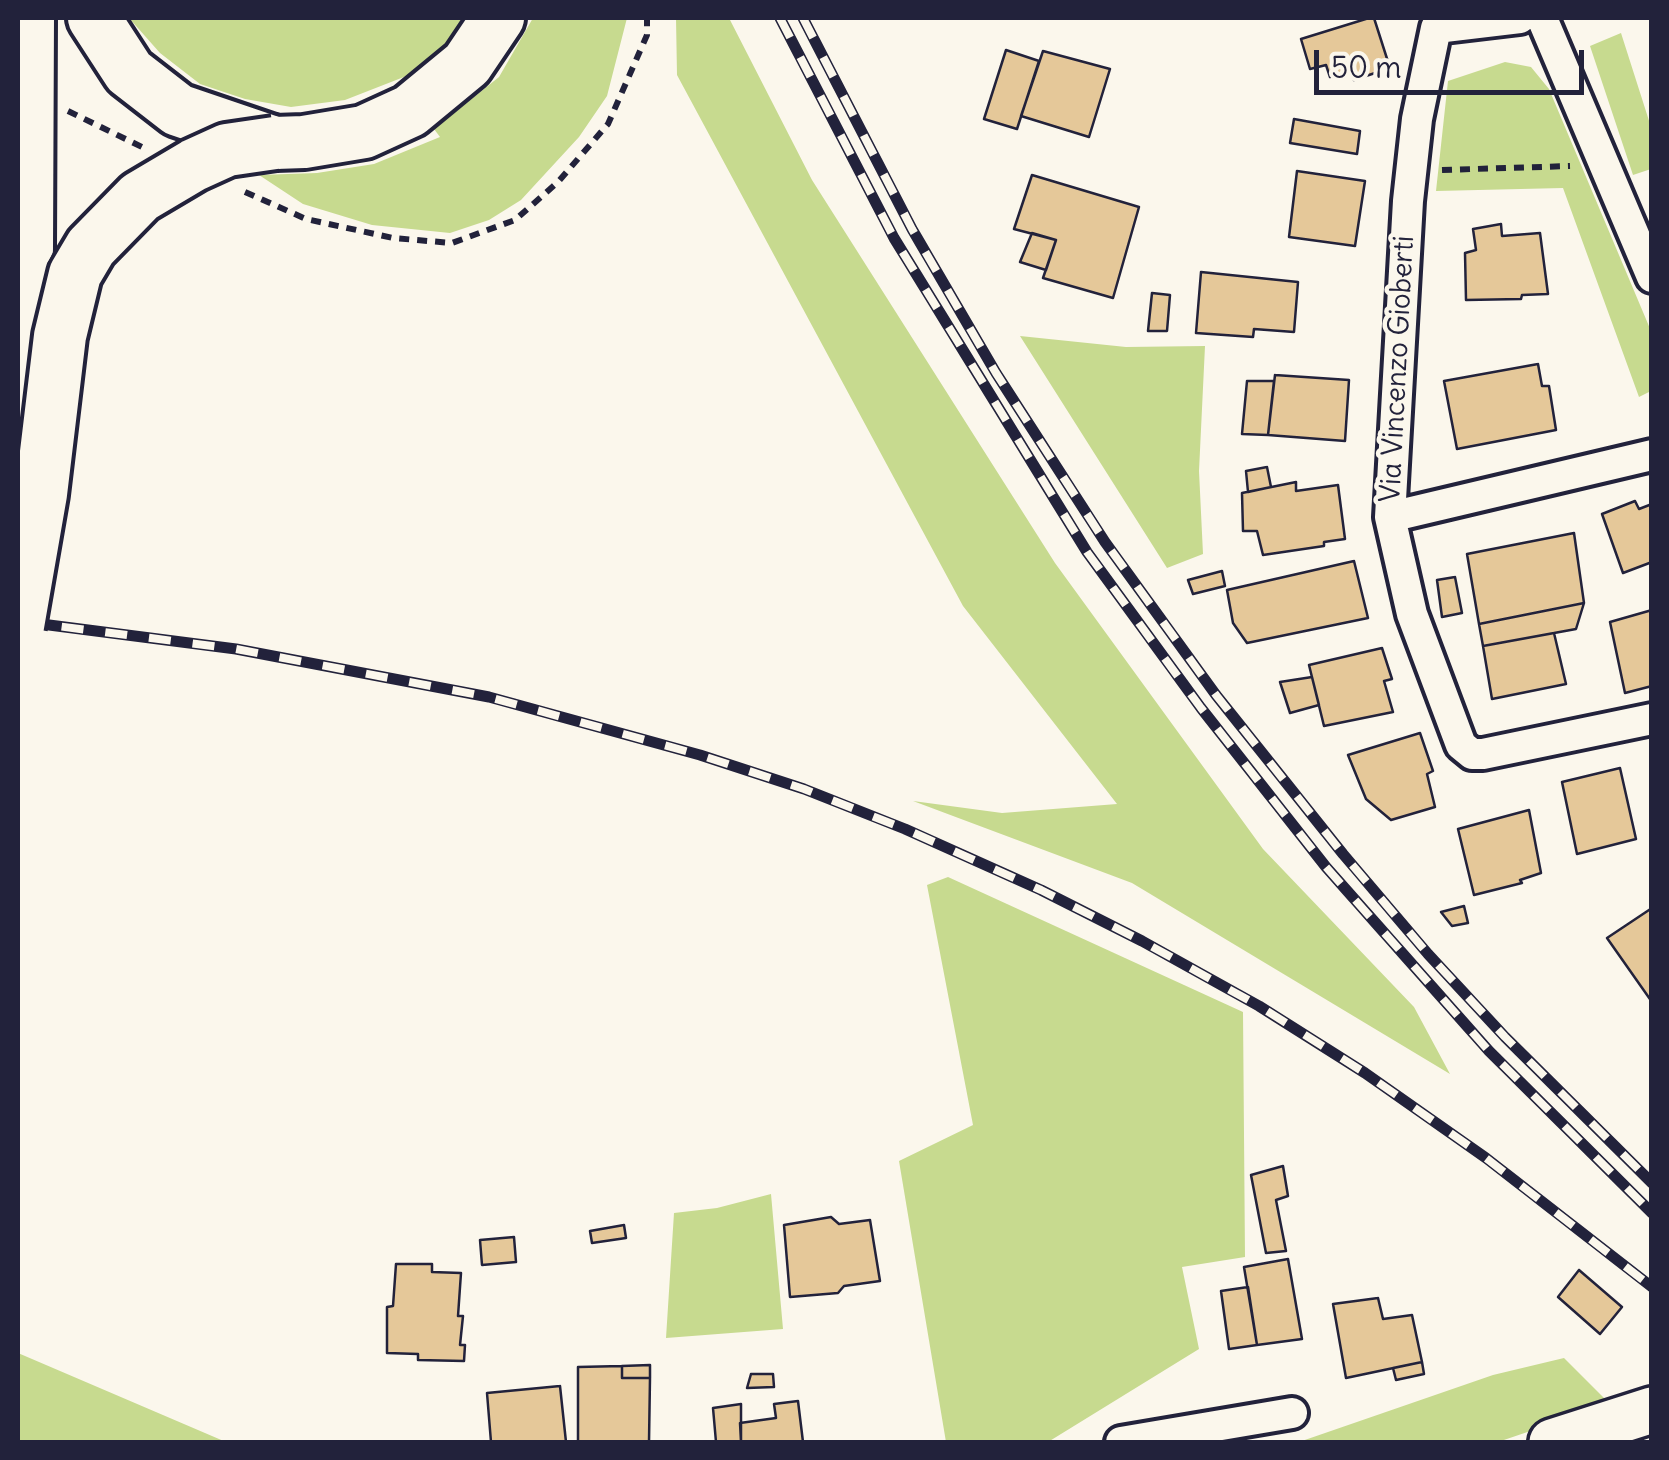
<!DOCTYPE html>
<html>
<head>
<meta charset="utf-8">
<style>
	body { margin:0 }
	#map { position:relative; width:1669px; height:1460px; overflow:hidden; background:#fbf7ec; font-family:Delius,sans-serif }
	canvas { display:block }
	.frame { position:absolute; inset:0; border:20px solid #22223b; pointer-events:none }
	.scale { position:absolute; left:1314px; top:50px; width:270px; height:45px; box-sizing:border-box; border:5px solid #22223b; border-top:0; padding-left:12px; font-size:30px; line-height:35px; white-space:nowrap; color:#22223b; -webkit-text-stroke:8px #fbf7ec; paint-order:stroke }
</style>
</head>
<body>
<div id="map">
<canvas width="1669" height="1460"></canvas>
<div class="frame"></div>
<div class="scale">50 m</div>
</div>
<script>
const context = document.querySelector('canvas').getContext('2d');
context.lineJoin = 'round';
function paint(path, color) {
  context.fillStyle = color;
  context.fill(path, 'evenodd');
}
function shape(rows) {
  const path = new Path2D();
  for (const r of rows) {
    path.moveTo(r[0], r[1]);
    for (let i = 2; i < r.length; i += 2) path.lineTo(r[i], r[i + 1]);
  }
  return path;
}
function stroke(path, color, width, dash) {
  context.strokeStyle = color;
  context.lineWidth = width;
  context.lineCap = dash ? 'butt' : 'round';
  context.setLineDash(dash || []);
  context.stroke(path);
}
function drawText(font, color, halo, rows, align = 'center') {
  context.font = font + ' Delius,sans-serif';
  context.lineWidth = 9;
  context.setLineDash([]);
  context.textBaseline = 'middle';
  context.strokeStyle = halo;
  context.fillStyle = color;
  for (const [text, x, y, turn = 0] of rows) {
    context.save();
    context.translate(x, y);
    context.rotate((+turn || 0) * Math.PI / 180);
    context.textAlign = isNaN(turn) ? turn : align;
    if (halo) context.strokeText(text, 0, 0);
    context.fillText(text, 0, 0);
    context.restore();
  }
}
paint(shape([
	[129,18,473,18,446,52,413,80,409,75,345,100,291,107,245,99,200,84,160,53],
	[533,18,627,18,607,96,579,137,521,200,489,220,450,233,372,225,303,204,259,175,317,173,374,164,440,137,434,129,499,77],
	[676,18,729,18,812,180,1055,563,1263,849,1414,1007,1450,1074,1132,883,913,801,1002,813,1117,804,963,606,677,75],
	[1621,33,1651,127,1651,169,1633,175,1590,46],
	[1505,62,1531,67,1549,89,1651,331,1651,391,1639,397,1563,188,1436,191,1448,81],
	[1020,336,1126,347,1205,346,1199,471,1203,554,1167,568],
	[948,877,1243,1012,1245,1257,1182,1267,1199,1349,1048,1442,946,1442,899,1161,973,1125,927,885],
	[771,1194,783,1329,666,1338,674,1213,717,1208],
	[18,1353,226,1442,18,1442],
	[1564,1358,1610,1404,1498,1442,1299,1442,1493,1375]
]), '#c7da8f');
const building = shape([
	[1369,18,1374,18,1390,68,1354,80,1351,71,1330,77,1326,65,1310,69,1301,39,1369,18],
	[1006,50,1039,61,1017,129,984,119,1006,50],
	[1043,51,1110,69,1089,137,1021,116,1043,51],
	[1294,119,1360,131,1357,154,1290,143,1294,119],
	[1297,171,1365,181,1355,246,1289,237,1297,171],
	[1032,175,1139,207,1113,298,1043,278,1056,240,1014,229,1032,175],
	[1501,224,1502,236,1540,233,1548,294,1522,295,1521,299,1466,300,1465,253,1476,250,1473,229,1501,224],
	[1032,233,1056,240,1046,270,1020,262,1032,233],
	[1201,272,1298,282,1294,332,1254,329,1253,337,1196,333,1201,272],
	[1152,293,1170,295,1167,331,1148,331,1152,293],
	[1538,364,1542,386,1549,386,1556,430,1457,449,1444,381,1538,364],
	[1275,375,1349,380,1345,441,1268,435,1275,375],
	[1247,381,1274,381,1268,435,1242,434,1247,381],
	[1267,467,1271,487,1248,492,1246,471,1267,467],
	[1296,482,1296,491,1338,485,1345,539,1324,542,1324,546,1263,555,1257,531,1243,531,1242,493,1296,482],
	[1635,501,1639,509,1652,504,1652,562,1623,573,1602,514,1635,501],
	[1574,533,1584,603,1479,624,1467,554,1574,533],
	[1354,561,1368,618,1247,643,1233,623,1227,590,1354,561],
	[1222,571,1225,586,1193,594,1188,580,1222,571],
	[1455,577,1462,613,1442,617,1437,580,1455,577],
	[1584,603,1576,629,1483,646,1479,624,1584,603],
	[1652,610,1652,686,1625,693,1610,622,1652,610],
	[1554,633,1566,684,1492,699,1483,646,1554,633],
	[1382,648,1392,679,1384,681,1393,712,1324,726,1309,665,1382,648],
	[1312,677,1319,705,1290,713,1280,682,1312,677],
	[1420,733,1433,771,1427,774,1435,807,1391,820,1366,799,1348,755,1420,733],
	[1620,768,1636,839,1577,854,1562,782,1620,768],
	[1529,810,1541,873,1520,880,1522,883,1474,895,1458,829,1529,810],
	[1464,906,1468,923,1452,926,1441,912,1464,906],
	[1652,908,1652,1002,1607,938,1652,908],
	[1283,1166,1288,1196,1276,1200,1286,1251,1266,1253,1251,1175,1283,1166],
	[831,1217,839,1224,870,1220,880,1281,844,1286,838,1293,790,1297,784,1225,831,1217],
	[624,1225,626,1238,592,1243,590,1231,624,1225],
	[514,1237,516,1262,482,1265,480,1240,514,1237],
	[1288,1259,1302,1339,1257,1345,1244,1267,1288,1259],
	[396,1264,432,1264,432,1272,461,1273,458,1316,463,1316,460,1345,465,1345,464,1361,418,1360,418,1354,387,1353,387,1307,393,1306,396,1264],
	[1579,1270,1622,1307,1600,1334,1558,1297,1579,1270],
	[1248,1287,1257,1345,1229,1349,1221,1291,1248,1287],
	[1378,1298,1383,1319,1412,1315,1422,1362,1346,1378,1333,1304,1378,1298],
	[1422,1362,1424,1374,1396,1380,1393,1368,1422,1362],
	[650,1365,650,1378,622,1378,622,1366,650,1365],
	[622,1366,622,1378,650,1378,649,1442,578,1442,578,1367,622,1366],
	[751,1374,773,1374,774,1387,747,1388,751,1374],
	[560,1386,566,1442,491,1442,487,1393,560,1386],
	[798,1401,803,1442,741,1442,740,1423,776,1418,774,1404,798,1401],
	[741,1404,741,1442,716,1442,713,1408,741,1404]
]);
paint(building, '#e5c899');
stroke(building, '#22223b', 2.5);
const minor = shape([
	[1542,18,1652,277],
	[1436,28,1417,119,1408,201,1390,517,1412,614,1461,745,1472,754,1483,754,1652,719],
	[1436,28,1520,18],
	[1390,517,1652,455],
	[1121,1442,1292,1413]
]);
const secondary = shape([
	[1552,1442,1652,1410]
]);
const trunk = shape([
	[94,18,129,72,178,110,275,143,304,142,364,132,410,111,467,64,498,18],
	[18,500,27,246,20,204]
]);
stroke(minor, '#22223b', 38);
stroke(secondary, '#22223b', 52);
stroke(trunk, '#22223b', 60);
stroke(shape([
	[68,111,142,147],
	[1442,170,1570,166],
	[245,192,306,219,393,238,452,243,515,220,558,182,608,124,647,35,647,18]
]), '#22223b', 6, [10, 8]);
stroke(minor, '#fbf7ec', 30);
stroke(secondary, '#fbf7ec', 45);
stroke(trunk, '#fbf7ec', 52);
const rail = shape([
	[780,18,894,238,1087,552,1201,708,1326,867,1489,1051,1652,1213],
	[803,18,912,229,996,373,1105,542,1216,695,1343,854,1428,954,1505,1037,1652,1183],
	[18,621,236,649,489,697,700,755,804,789,905,829,1041,890,1142,941,1259,1006,1365,1073,1486,1158,1652,1287]
]);
stroke(rail, '#22223b', 11);
stroke(rail, '#fbf7ec', 8, [22]);
const trunkBridge = shape([
	[27,246,28,18],
	[18,626,41,494,60,336,75,274,91,247,140,197,194,165,227,150,275,143]
]);
stroke(trunkBridge, '#22223b', 60, []);
stroke(trunkBridge, '#fbf7ec', 52);
drawText('28px', '#22223b', '#fbf7ec', [
	["Via Vincenzo Gioberti",1398,369,-87]
]);
</script>
</body>
</html>
